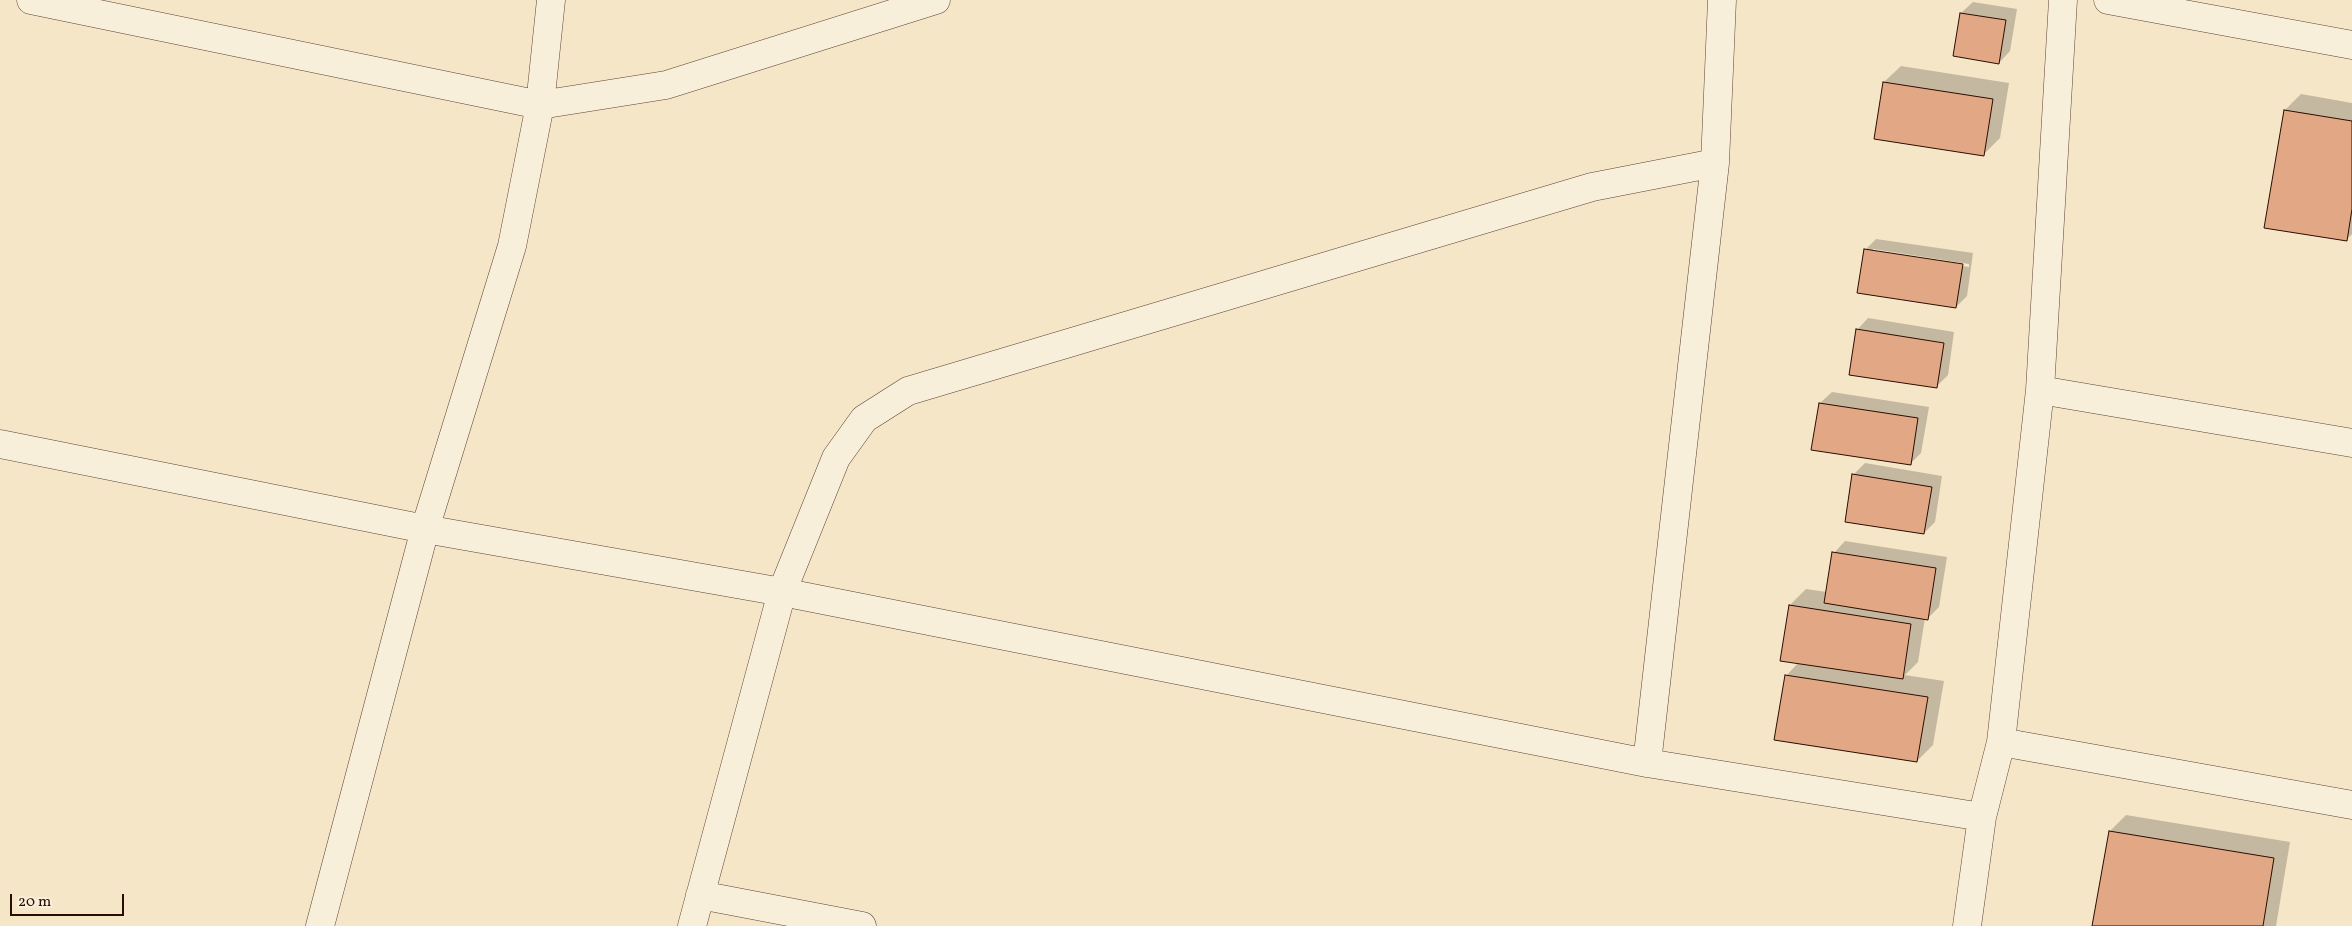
<!DOCTYPE html>
<html>
<head>
<meta charset="utf-8">
<style>
	body { margin:0 }
	#map { position:relative; width:2352px; height:926px; overflow:hidden; background:#f5e6c8; font-family:Vollkorn,serif }
	canvas { display:block }
	.scale { position:absolute; left:10px; top:894px; width:114px; height:22px; box-sizing:border-box; border:2px solid #2b0c01; border-top:0; padding-left:6px; font-size:15px; line-height:18px; white-space:nowrap; color:#2b0c01; -webkit-text-stroke:4px #f8efdb; paint-order:stroke }
</style>
</head>
<body>
<div id="map">
<canvas width="2352" height="926"></canvas>
<div class="scale">20 m</div>
</div>
<script>
const context = document.querySelector('canvas').getContext('2d');
context.lineJoin = 'round';
function paint(path, color) {
  context.fillStyle = color;
  context.fill(path, 'evenodd');
}
function shape(rows) {
  const path = new Path2D();
  for (const r of rows) {
    path.moveTo(r[0], r[1]);
    for (let i = 2; i < r.length; i += 2) path.lineTo(r[i], r[i + 1]);
  }
  return path;
}
function stroke(path, color, width, dash) {
  context.strokeStyle = color;
  context.lineWidth = width;
  context.lineCap = dash ? 'butt' : 'round';
  context.setLineDash(dash || []);
  context.stroke(path);
}
paint(shape([
	[1973,2,2017,9,2010,51,1999,63,1955,55,1961,13],
	[1901,66,2009,83,2000,138,1984,154,1875,138,1884,82],
	[2301,94,2352,103,2352,234,2346,240,2285,110],
	[1876,239,1973,253,1967,296,1956,307,1865,250],
	[1873,249,1969,264,1969,267,1873,252],
	[1868,318,1954,332,1948,375,1936,387,1857,330],
	[1832,392,1929,407,1921,453,1910,464,1813,449,1820,403],
	[1865,463,1942,476,1935,522,1924,533,1853,475],
	[1845,541,1947,557,1939,607,1928,618,1925,618,1918,662,1905,675,1944,681,1933,745,1917,761,1786,676,1799,662,1790,605,1806,589,1827,592,1834,553],
	[2126,815,2290,842,2276,926,2094,926,2110,831]
]), '#0003');
const building = shape([
	[1960,13,2006,20,1999,64,1953,56,1960,13],
	[1883,82,1993,99,1984,156,1874,139,1883,82],
	[2284,110,2352,121,2352,209,2347,241,2264,228,2284,110],
	[1864,249,1963,264,1956,308,1857,293,1864,249],
	[1856,329,1944,343,1937,388,1849,375,1856,329],
	[1819,403,1918,418,1911,465,1811,450,1819,403],
	[1852,474,1932,487,1924,534,1845,522,1852,474],
	[1832,552,1936,568,1928,620,1824,603,1832,552],
	[1789,605,1911,624,1903,679,1780,661,1789,605],
	[1785,675,1928,697,1917,762,1774,740,1785,675],
	[2109,831,2274,858,2263,926,2092,926,2109,831]
]);
paint(building, '#e2a885');
stroke(building, '#2b0c01', 1);
const minor = shape([
	[31,0,540,105,666,85,936,0],
	[2108,0,2352,45],
	[1715,163,1722,0],
	[2040,390,2352,443],
	[0,444,425,529,782,592,1647,763,1982,817],
	[2001,742,2352,805],
	[700,895,862,926],
	[320,926,425,529,512,246,540,105,551,0],
	[692,926,782,592,836,458,864,419,908,391,1592,187,1715,163,1647,763],
	[1967,926,1982,817,2001,742,2040,390,2063,0]
]);
stroke(minor, '#5e4233', 29);
stroke(minor, '#f8efdb', 28);
</script>
</body>
</html>
